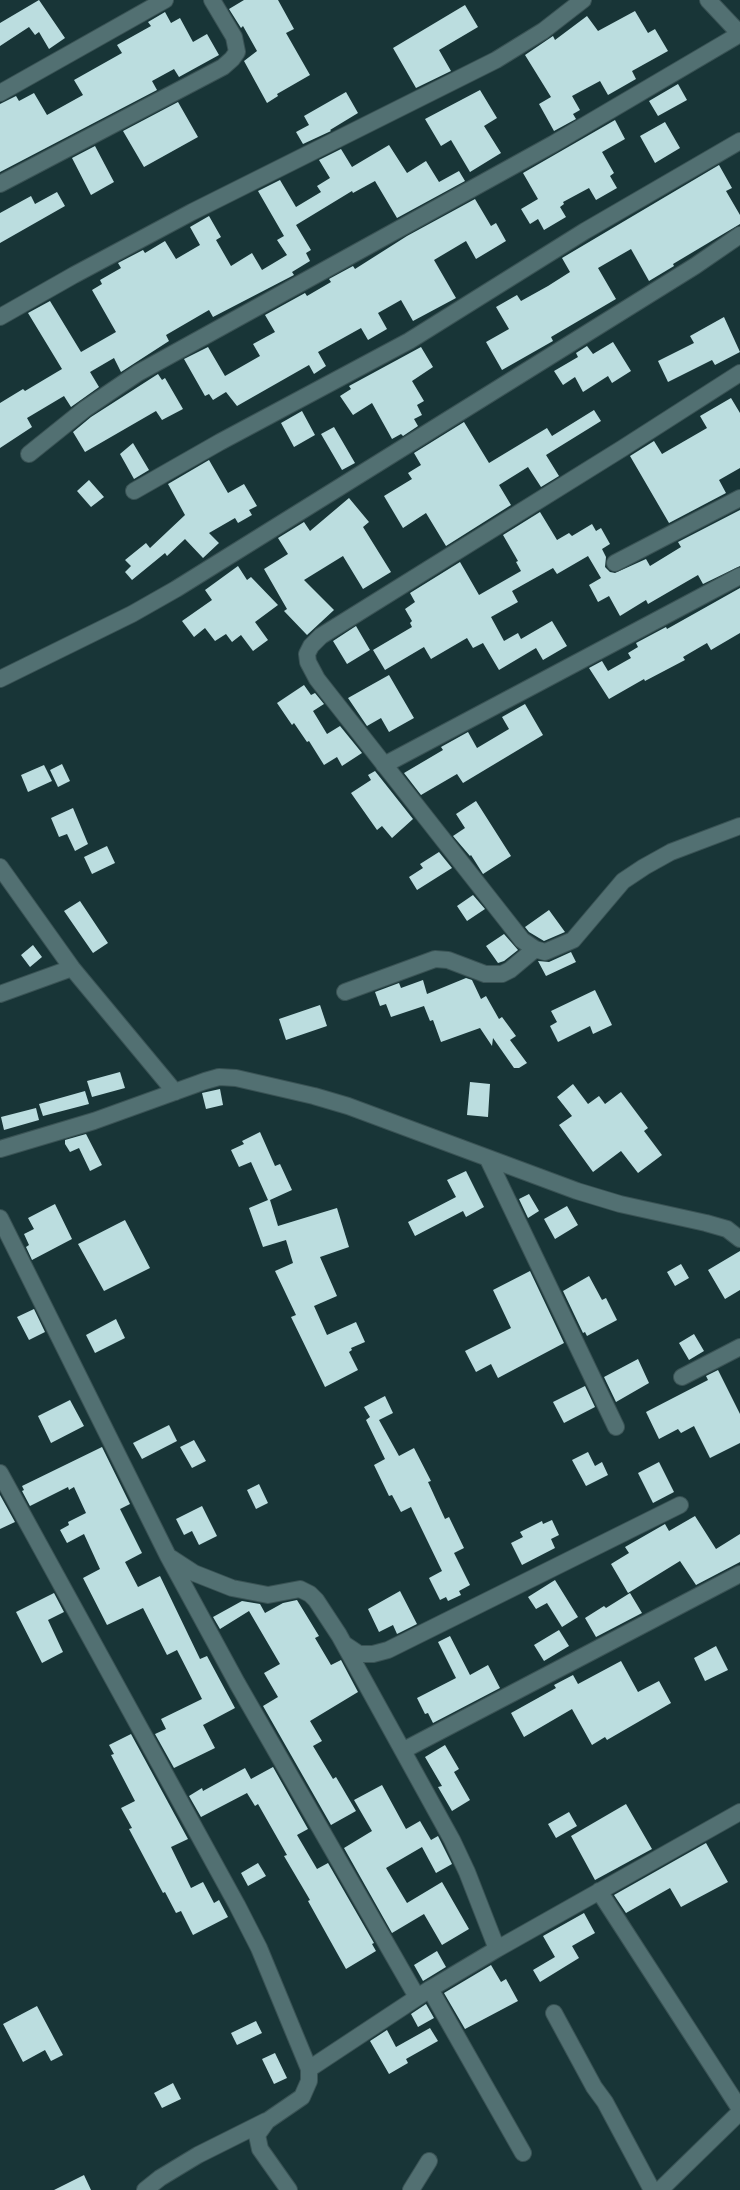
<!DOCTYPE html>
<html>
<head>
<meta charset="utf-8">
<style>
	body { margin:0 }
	canvas { display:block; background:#183537 }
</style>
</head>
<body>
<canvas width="740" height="2190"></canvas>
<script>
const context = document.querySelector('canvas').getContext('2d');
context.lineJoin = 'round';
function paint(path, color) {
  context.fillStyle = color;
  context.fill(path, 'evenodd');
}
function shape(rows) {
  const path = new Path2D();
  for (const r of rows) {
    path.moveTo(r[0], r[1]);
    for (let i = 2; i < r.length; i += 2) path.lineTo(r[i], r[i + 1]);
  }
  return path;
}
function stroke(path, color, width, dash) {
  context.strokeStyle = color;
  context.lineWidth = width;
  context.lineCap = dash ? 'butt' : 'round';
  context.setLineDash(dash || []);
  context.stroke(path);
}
paint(shape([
	[39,0,65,38,49,49,39,32,35,35,29,27,0,46,0,23],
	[244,0,278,0,294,29,286,33,310,75,277,94,278,96,267,103,244,61,257,51,243,26,241,28,229,9],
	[465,5,478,27,439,50,451,71,416,88,393,48],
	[635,11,648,33,655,29,668,51,632,71,636,79,608,95,600,81,572,96,580,110,573,114,576,119,554,131,539,104,551,97,525,55,553,36,555,40,587,16,598,31],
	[165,12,171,23,180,18,193,42,207,34,219,55,179,77,174,69,152,81,157,90,0,172,0,104,16,96,19,101,34,93,47,115,83,95,74,80,122,53,117,45,151,26,148,22],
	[678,84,687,100,658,116,649,101],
	[480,90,497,118,484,126,501,153,470,172,451,140,441,146,425,119],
	[346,92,358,113,330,130,331,131,303,144,296,132,309,125,304,116],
	[178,102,198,137,144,167,123,131],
	[615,120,625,139,602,152,614,173,610,176,617,188,596,200,589,188,563,202,564,204,560,207,566,217,544,230,538,219,530,224,521,209,538,199,523,173],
	[665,122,680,148,655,163,640,136],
	[389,145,407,173,426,161,439,182,459,171,465,181,397,218,375,181,353,193,352,191,296,225,311,250,306,253,310,261,292,272,294,275,213,317,209,310,166,335,169,341,121,372,114,358,90,372,99,387,71,407,64,396,27,418,32,427,0,448,0,403,23,389,25,391,62,369,28,313,50,301,81,352,116,332,92,290,102,284,100,280,121,268,118,263,143,250,145,253,165,241,176,259,200,245,190,227,209,216,221,237,216,240,231,266,252,253,262,270,287,255,277,240,284,236,258,191,280,180,296,207,321,192,317,186,330,178,319,160,341,149,352,167],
	[95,146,114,182,91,195,72,158],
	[719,165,732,188,726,191,740,215,740,224,673,264,674,266,649,281,631,249,598,268,616,299,551,337,553,341,502,370,486,342,509,329,496,307,517,295,521,301,548,286,570,272,562,258],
	[57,192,65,206,0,243,0,213,31,196,35,204],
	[475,199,491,226,496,223,506,241,476,259,466,241,434,260,456,298,413,321,401,300,378,313,387,329,368,340,361,328,318,352,326,366,314,374,309,365,237,406,226,392,213,400,209,394,205,396,184,359,208,347,225,376,260,356,253,344,275,332,265,315,305,293,307,296,331,282,329,279,353,266,355,269,407,236],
	[724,317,740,352,715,365,712,360,668,382,658,361,694,343,690,336],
	[613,342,631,371,612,383,608,376,583,392,575,377,563,385,554,371,578,357,576,353,587,346,593,354],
	[421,347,433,367,412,381,424,401,417,405,422,415,414,419,418,426,403,436,401,434,392,439,372,403,353,415,340,396,351,389,349,386],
	[158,374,162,380,165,378,183,409,162,420,156,411,85,452,73,432,91,417],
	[731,398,740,413,740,468,719,480,726,493,669,523,630,456,654,441,662,454,707,428,700,416],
	[594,410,601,421,546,455,559,476,541,487,528,467,499,485,511,505,446,546,426,513,403,528,384,496,412,479,408,473,421,465,414,453,464,422,489,463,547,428,552,436],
	[302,411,315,435,294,447,281,423],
	[334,427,355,463,342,470,321,434],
	[133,443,149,470,134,479,120,454],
	[209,460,228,493,244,484,257,506,249,510,252,515,238,523,235,518,209,533,219,543,203,558,185,539,167,556,165,553,132,580,125,572,131,566,125,560,146,543,150,548,185,515,168,484],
	[89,480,104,497,91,507,77,491],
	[349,498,369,522,363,527,391,572,363,589,343,556,304,580,334,610,307,635,284,611,287,609,264,569,288,554,278,538,304,522,310,531],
	[740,510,740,566,703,584,698,575,648,604,646,600,620,616,609,596,598,602,589,585,601,578,588,556,557,574,553,568,512,591,518,602,491,617,504,641,518,633,521,639,552,621,567,646,543,660,536,648,499,670,483,643,473,648,467,638,431,659,424,647,385,670,373,650,412,627,410,623,412,621,405,609,415,602,410,593,460,562,479,595,521,571,516,562,518,561,503,535,540,512,557,540,569,533,572,536,592,524,596,531,601,528,610,544,602,549,606,557,605,567,610,572,615,573,646,559,650,566,681,547,678,542],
	[238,566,247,580,251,577,278,605,255,622,268,640,253,651,241,635,232,642,226,634,215,641,205,628,194,637,182,621,212,600,205,590],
	[740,588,740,633,711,650,707,643,683,657,685,660,645,681,644,679,609,699,589,668,602,661,608,671,631,658,628,653,638,647,636,643,666,627,667,629],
	[356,626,370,650,347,664,333,641],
	[389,675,414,718,389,732,381,718,367,726,348,698],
	[304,685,311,695,315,693,324,704,313,711,327,734,340,726,362,753,342,766,337,757,324,765,309,741,307,742,294,723,292,725,277,703],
	[525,704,543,735,463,783,457,774,421,795,404,773,443,750,441,747,468,732,477,748,509,729,502,717],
	[62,764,70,781,58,787,50,770],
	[44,765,52,781,28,792,21,775],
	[375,771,413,819,392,838,382,826,377,830,351,793,371,780,368,775],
	[476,801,511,856,483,874,471,855,470,856,453,836,465,828,456,814],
	[73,808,88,844,75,851,67,834,59,837,51,818],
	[107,846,115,863,92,874,84,857],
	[439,852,452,868,417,890,409,877,423,868,420,864],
	[473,895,485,909,467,921,457,906],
	[80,901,108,943,93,953,64,911],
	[549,910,565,932,544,941,529,932,525,927],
	[504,934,518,950,504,961,498,963,486,946],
	[33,945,42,957,30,967,21,955],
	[571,952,576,962,546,976,538,961,549,962],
	[466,978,472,980,481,999,486,996,499,1019,502,1017,516,1036,510,1040,527,1063,519,1068,514,1068,493,1038,492,1046,480,1028,441,1042,433,1020,430,1021,424,1006,391,1017,386,1004,380,1006,375,992,399,983,401,988,423,980,427,994],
	[595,990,612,1025,593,1034,590,1026,558,1042,550,1026,557,1022,551,1011],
	[320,1005,327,1026,286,1040,279,1019],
	[120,1072,125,1088,92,1097,87,1081],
	[470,1082,490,1084,488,1117,467,1115],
	[573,1084,588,1104,599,1096,605,1104,621,1092,648,1128,644,1131,662,1155,638,1173,621,1151,593,1172,559,1125,572,1116,557,1097],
	[220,1089,223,1105,206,1109,202,1093],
	[85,1091,89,1104,43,1116,39,1104],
	[36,1108,39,1120,4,1130,1,1117],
	[260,1132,275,1166,280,1164,292,1190,270,1200,278,1226,337,1208,349,1247,320,1257,337,1296,314,1306,327,1335,356,1322,365,1342,351,1348,352,1350,349,1352,358,1370,325,1387,291,1317,296,1315,275,1271,293,1263,286,1240,263,1247,249,1208,268,1200,251,1162,239,1167,231,1150,244,1144,242,1141],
	[86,1134,102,1165,90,1171,79,1148,70,1152,65,1144,65,1140],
	[466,1171,484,1207,466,1217,463,1211,415,1236,408,1222,456,1197,447,1180],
	[529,1194,539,1211,528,1218,519,1199],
	[55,1204,72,1239,32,1260,26,1247,29,1245,24,1234,34,1229,28,1218],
	[567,1206,578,1225,555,1239,544,1219],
	[125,1220,150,1268,104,1291,78,1244],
	[740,1251,740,1290,725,1299,708,1270],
	[681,1264,689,1278,675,1286,667,1272],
	[530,1271,564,1343,498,1378,491,1364,476,1372,465,1351,511,1328,493,1290],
	[589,1276,602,1300,606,1298,617,1320,587,1336,585,1332,583,1333,563,1291],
	[34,1309,45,1332,29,1340,17,1317],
	[116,1319,125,1338,95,1353,86,1335],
	[694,1334,704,1351,689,1360,679,1343],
	[638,1359,649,1383,616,1402,604,1377],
	[718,1370,740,1414,740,1443,710,1458,694,1426,681,1433,678,1429,659,1439,646,1412,708,1380,706,1376],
	[585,1386,595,1407,564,1423,553,1402],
	[385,1396,393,1413,379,1420,399,1456,414,1448,431,1481,428,1482,445,1519,449,1517,464,1548,454,1553,470,1585,459,1591,461,1595,448,1601,446,1597,440,1600,429,1578,442,1571,411,1507,401,1512,392,1495,389,1496,374,1465,385,1459,366,1420,370,1417,364,1407],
	[70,1400,84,1426,51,1443,38,1416],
	[169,1425,177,1441,142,1459,133,1443],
	[194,1440,206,1461,192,1468,180,1447],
	[102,1447,130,1504,120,1509,142,1553,125,1562,138,1587,160,1576,200,1659,207,1656,235,1708,203,1725,215,1748,174,1768,155,1734,166,1729,161,1719,202,1699,177,1650,167,1655,143,1608,107,1625,83,1578,100,1569,84,1534,67,1543,60,1530,69,1525,68,1522,86,1513,74,1487,69,1490,68,1487,30,1506,22,1491,24,1490,22,1486],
	[588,1452,595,1466,602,1462,608,1475,586,1486,572,1460],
	[659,1462,674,1492,653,1503,638,1473],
	[259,1484,268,1503,256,1509,247,1490],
	[0,1495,15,1522,0,1529],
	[202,1506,217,1536,199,1545,192,1531,184,1535,176,1519],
	[695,1516,716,1549,740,1534,740,1562,696,1585,680,1561,628,1593,611,1564,629,1553,625,1547,665,1524,669,1531],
	[552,1520,559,1535,551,1539,555,1548,522,1565,511,1543,523,1537,520,1532,542,1521,543,1524],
	[555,1580,578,1617,562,1627,547,1603,536,1609,528,1597],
	[400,1591,417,1624,397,1634,393,1625,379,1632,368,1609],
	[54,1593,64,1612,48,1620,63,1652,42,1663,16,1612],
	[630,1593,642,1613,596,1637,585,1618,604,1606,606,1608],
	[297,1600,319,1636,315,1638,331,1665,341,1660,358,1692,310,1721,322,1741,313,1746,333,1779,336,1777,356,1811,331,1825,263,1706,278,1697,264,1673,280,1664,249,1611,220,1629,213,1617,242,1601,260,1604,265,1613,283,1603],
	[559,1630,569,1646,544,1661,534,1645],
	[450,1636,470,1675,488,1665,500,1688,433,1723,428,1713,425,1714,417,1698,456,1678,438,1642],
	[716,1646,728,1670,705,1681,694,1658],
	[621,1661,638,1692,659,1681,671,1703,607,1740,605,1737,592,1745,572,1709,524,1737,511,1713,556,1688,554,1685,573,1675,578,1684],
	[131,1734,188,1839,171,1847,191,1888,203,1882,214,1903,219,1900,228,1917,193,1935,181,1911,176,1913,165,1892,163,1893,129,1829,132,1828,121,1808,135,1801,111,1755,114,1754,109,1745],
	[445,1745,459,1769,454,1772,470,1800,452,1811,438,1787,442,1786,425,1757],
	[273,1767,308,1829,297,1835,317,1869,328,1863,374,1943,372,1944,376,1951,346,1969,308,1901,310,1900,284,1856,287,1855,258,1804,255,1806,247,1793,201,1817,189,1796,202,1788,203,1791,245,1768,251,1779],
	[382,1785,406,1829,420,1821,431,1840,438,1836,452,1864,436,1873,422,1847,386,1868,407,1903,442,1882,469,1929,442,1945,424,1914,392,1933,344,1848,372,1831,354,1800],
	[626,1804,652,1849,595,1880,571,1836],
	[569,1812,577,1826,556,1838,548,1824],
	[706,1843,728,1882,681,1907,670,1888,626,1913,614,1895],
	[258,1863,266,1876,248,1886,241,1873],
	[584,1913,595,1933,572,1946,579,1958,540,1982,533,1970,555,1957,543,1936],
	[437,1951,446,1967,423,1981,414,1965],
	[491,1965,501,1982,506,1979,518,2001,465,2029,444,1993],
	[426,2004,434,2018,418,2027,411,2014],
	[37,2006,63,2055,51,2061,45,2050,23,2062,3,2024],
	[256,2021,262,2033,237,2045,231,2033],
	[430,2028,438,2041,406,2059,408,2063,389,2074,370,2041,387,2030,396,2047],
	[275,2053,287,2078,274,2084,262,2059],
	[173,2083,181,2099,162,2108,154,2093],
	[84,2175,91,2190,54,2190]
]), '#bbdddf');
const minor = shape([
	[708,0,740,34],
	[0,93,165,0],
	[0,184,223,67,232,59,237,52,234,37,212,0],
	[0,317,74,275,192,212,496,60,543,31,583,0],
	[740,373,623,448,321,636,311,646,307,654,308,662,317,679,522,940,535,949,545,952,573,940,623,881,644,867,671,852,740,826],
	[29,454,85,409,138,373,553,144,740,34],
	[134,491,220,442,409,341,585,231,740,141],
	[615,563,740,498],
	[0,679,132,614,176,589,695,266,740,235],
	[384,765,740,576],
	[0,867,72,968,175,1092],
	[345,992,435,959,448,960,485,974,502,974,510,970,535,949],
	[0,994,72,968],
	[0,1149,94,1121,205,1081,219,1077,236,1078,314,1096,348,1106,577,1191,620,1204,706,1223,727,1229,740,1239],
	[488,1159,616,1427],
	[0,1218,168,1556,237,1683,417,1997],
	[682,1377,740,1347],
	[0,1473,237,1905,259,1948,309,2069,309,2081,302,2097,267,2121,257,2135,260,2149,289,2190],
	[171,1558,194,1573,232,1588,268,1595,300,1589,310,1594,316,1600,339,1635,452,1840,467,1872,497,1949],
	[344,1644,359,1654,373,1654,388,1650,680,1505],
	[404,1750,740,1574],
	[599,1891,740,2109],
	[430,1989,523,2153],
	[554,2013,594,2087,605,2102,652,2190],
	[309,2069,430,1989,497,1949,740,1812],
	[145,2190,160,2178,198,2155,266,2121],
	[411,2190,429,2161],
	[660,2190,740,2112]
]);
stroke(minor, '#3a5355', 18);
stroke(minor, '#527072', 16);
</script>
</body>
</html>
